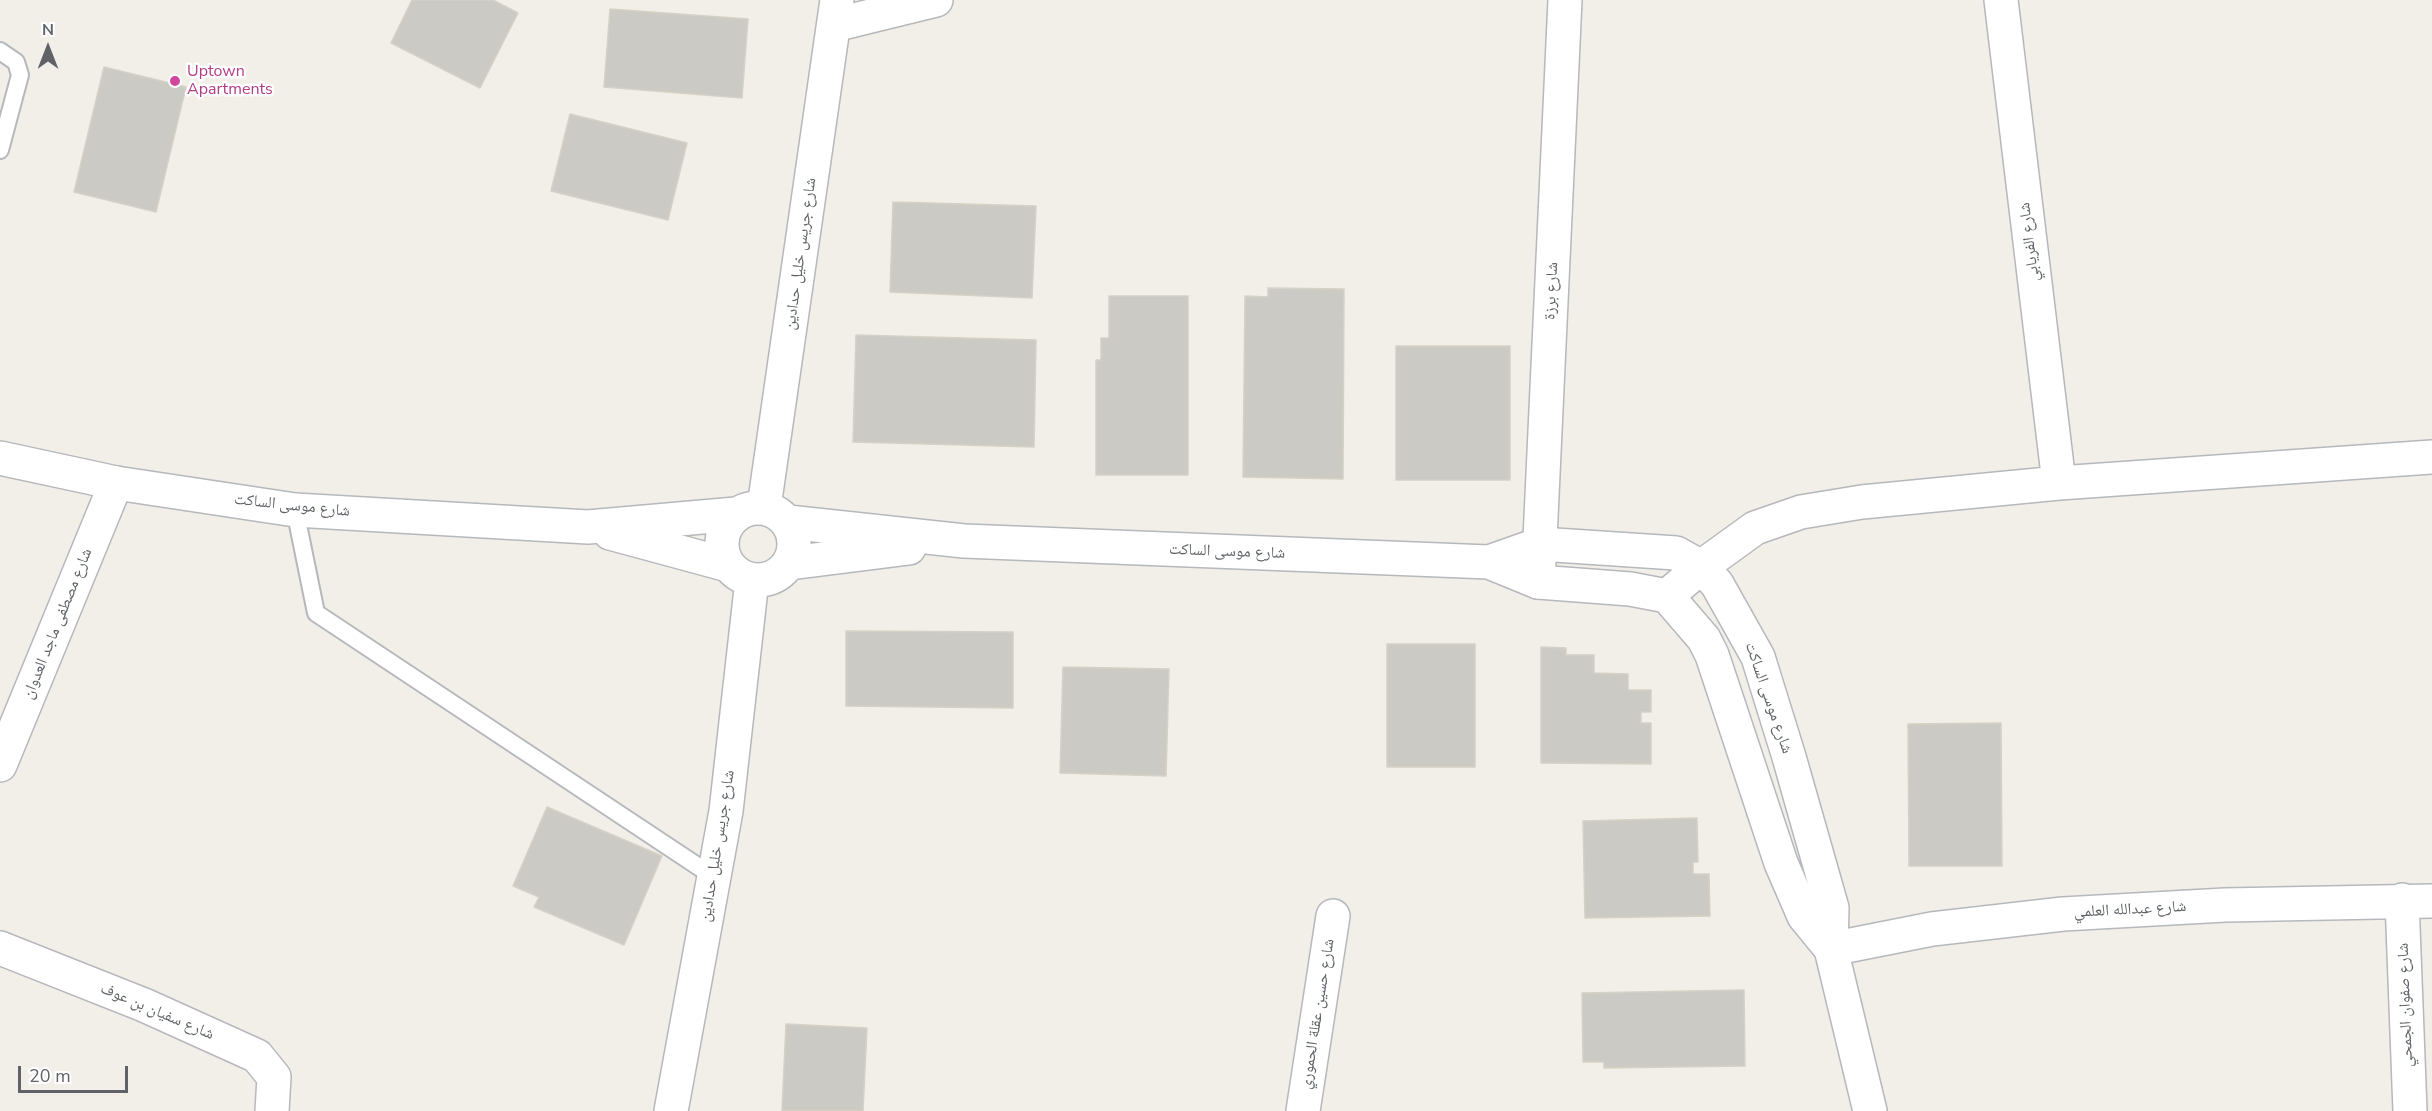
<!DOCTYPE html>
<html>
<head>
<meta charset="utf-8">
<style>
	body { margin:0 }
	#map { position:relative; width:2432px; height:1111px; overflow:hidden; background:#f1efe8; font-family:"Nunito Sans",sans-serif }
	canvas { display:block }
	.north { position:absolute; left:18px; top:18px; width:60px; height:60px; -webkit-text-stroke:4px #fff; paint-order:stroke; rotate:0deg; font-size:16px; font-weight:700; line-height:24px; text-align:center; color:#5f6368 }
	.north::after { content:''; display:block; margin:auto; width:21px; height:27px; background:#5f6368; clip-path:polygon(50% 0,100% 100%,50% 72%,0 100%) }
	.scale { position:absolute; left:18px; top:1066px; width:110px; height:27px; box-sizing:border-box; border:3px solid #5f6368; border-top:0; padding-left:8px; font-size:18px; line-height:21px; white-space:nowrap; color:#5f6368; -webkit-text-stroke:4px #fff; paint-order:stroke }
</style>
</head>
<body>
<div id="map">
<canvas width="2432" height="1111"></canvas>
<div class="north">N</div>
<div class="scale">20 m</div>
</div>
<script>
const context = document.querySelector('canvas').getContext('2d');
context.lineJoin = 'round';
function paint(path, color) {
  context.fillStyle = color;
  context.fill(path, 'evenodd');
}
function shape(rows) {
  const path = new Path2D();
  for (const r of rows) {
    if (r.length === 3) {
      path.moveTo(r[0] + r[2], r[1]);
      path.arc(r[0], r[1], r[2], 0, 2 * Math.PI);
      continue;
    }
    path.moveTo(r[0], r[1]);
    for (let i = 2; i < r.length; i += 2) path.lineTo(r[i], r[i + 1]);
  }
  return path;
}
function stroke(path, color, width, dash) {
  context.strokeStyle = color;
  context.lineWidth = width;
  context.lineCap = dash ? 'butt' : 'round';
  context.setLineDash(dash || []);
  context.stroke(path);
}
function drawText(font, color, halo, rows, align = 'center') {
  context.font = font + ' "Nunito Sans","Noto Naskh Arabic",sans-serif';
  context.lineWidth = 5;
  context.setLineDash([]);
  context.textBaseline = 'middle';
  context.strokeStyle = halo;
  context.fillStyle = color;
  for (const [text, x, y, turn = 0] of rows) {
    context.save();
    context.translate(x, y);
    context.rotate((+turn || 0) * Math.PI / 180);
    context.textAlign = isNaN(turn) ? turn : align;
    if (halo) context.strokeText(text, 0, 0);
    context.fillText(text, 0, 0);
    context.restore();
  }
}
const building = shape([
	[412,0,493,0,518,13,480,88,391,43,412,0],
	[610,9,748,19,742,98,604,87,610,9],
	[104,67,186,87,156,212,74,192,104,67],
	[570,114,687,143,668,220,551,191,570,114],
	[893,202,1036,206,1032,298,890,292,893,202],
	[1268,288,1344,289,1343,479,1243,477,1245,296,1268,297,1268,288],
	[1109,296,1188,296,1188,475,1096,475,1096,360,1101,360,1101,338,1109,338,1109,296],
	[856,335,1036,340,1034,447,853,442,856,335],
	[1396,346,1510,346,1510,480,1396,480,1396,346],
	[846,631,1013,632,1013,708,846,706,846,631],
	[1387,644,1475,644,1475,767,1387,767,1387,644],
	[1541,647,1566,648,1566,655,1594,655,1594,673,1628,674,1628,690,1651,690,1651,712,1641,712,1641,723,1651,723,1651,764,1541,763,1541,647],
	[1063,667,1169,669,1166,776,1060,773,1063,667],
	[2001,723,2002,866,1909,866,1908,724,2001,723],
	[547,807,662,856,624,945,534,907,539,897,513,886,547,807],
	[1697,818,1698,862,1693,862,1693,874,1709,874,1710,916,1585,918,1583,821,1697,818],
	[1744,990,1745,1066,1604,1068,1604,1062,1583,1062,1582,993,1744,990],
	[786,1024,867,1028,863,1111,782,1111,786,1024]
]);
paint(building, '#cccac5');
stroke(building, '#d6d1c6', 1.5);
const service = shape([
	[0,51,16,62,20,75,0,150],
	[295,510,316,613,714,877]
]);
const minor = shape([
	[2001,0,2059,483],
	[834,25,936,0],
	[1538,582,1565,0],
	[1667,596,1701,567,1755,528,1801,512,1862,502,2059,483,2432,457],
	[0,765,116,483],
	[2402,900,2410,1111],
	[0,948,144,1005,257,1056,274,1077,272,1111],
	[1831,949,1932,929,2063,914,2225,905,2432,901],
	[1303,1111,1333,916]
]);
const tertiary = shape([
	[0,458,116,483,295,510,588,527,736,514],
	[764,507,837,0],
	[758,544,36],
	[788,522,964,541,1489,562,1538,582,1630,589,1667,596,1704,639,1712,655,1781,863,1804,916,1831,949],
	[610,533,728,565],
	[1489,562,1540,544,1676,553,1701,567,1717,584,1758,657,1789,757,1832,908,1831,949,1870,1111],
	[790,563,909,548],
	[671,1111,726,811,752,580]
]);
stroke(service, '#b5b8bc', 20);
stroke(minor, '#b5b8bc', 36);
stroke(tertiary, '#b5b8bc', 36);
stroke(service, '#fff', 16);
stroke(minor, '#fff', 33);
stroke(tertiary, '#fff', 33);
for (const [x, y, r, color] of [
	[175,81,6,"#d1479c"]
]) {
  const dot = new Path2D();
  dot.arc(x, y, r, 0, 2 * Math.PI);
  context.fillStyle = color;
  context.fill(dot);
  stroke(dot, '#fff', 2);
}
drawText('16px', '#b23c85', '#fff', [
	["Uptown",187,72],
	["Apartments",187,90]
], 'left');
drawText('16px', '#5f6368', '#fff', [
	["شارع الفريابي",2030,242,-97],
	["شارع جريس خليل حدادين",801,254,-82],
	["شارع برزة",1552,291,-87],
	["شارع موسى الساكت",292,506,6],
	["شارع موسى الساكت",1227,552,2],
	["شارع مصطفى ماجد العدوان",58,624,-68],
	["شارع موسى الساكت",1768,698,71],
	["شارع جريس خليل حدادين",718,846,-81],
	["شارع عبدالله العلمي",2130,910,-3],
	["شارع صفوان الجمحي",2406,1005,-92],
	["شارع سفيان بن عوف",157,1012,23],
	["شارع حسين عقلة الحموري",1318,1014,-81]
]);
</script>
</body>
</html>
